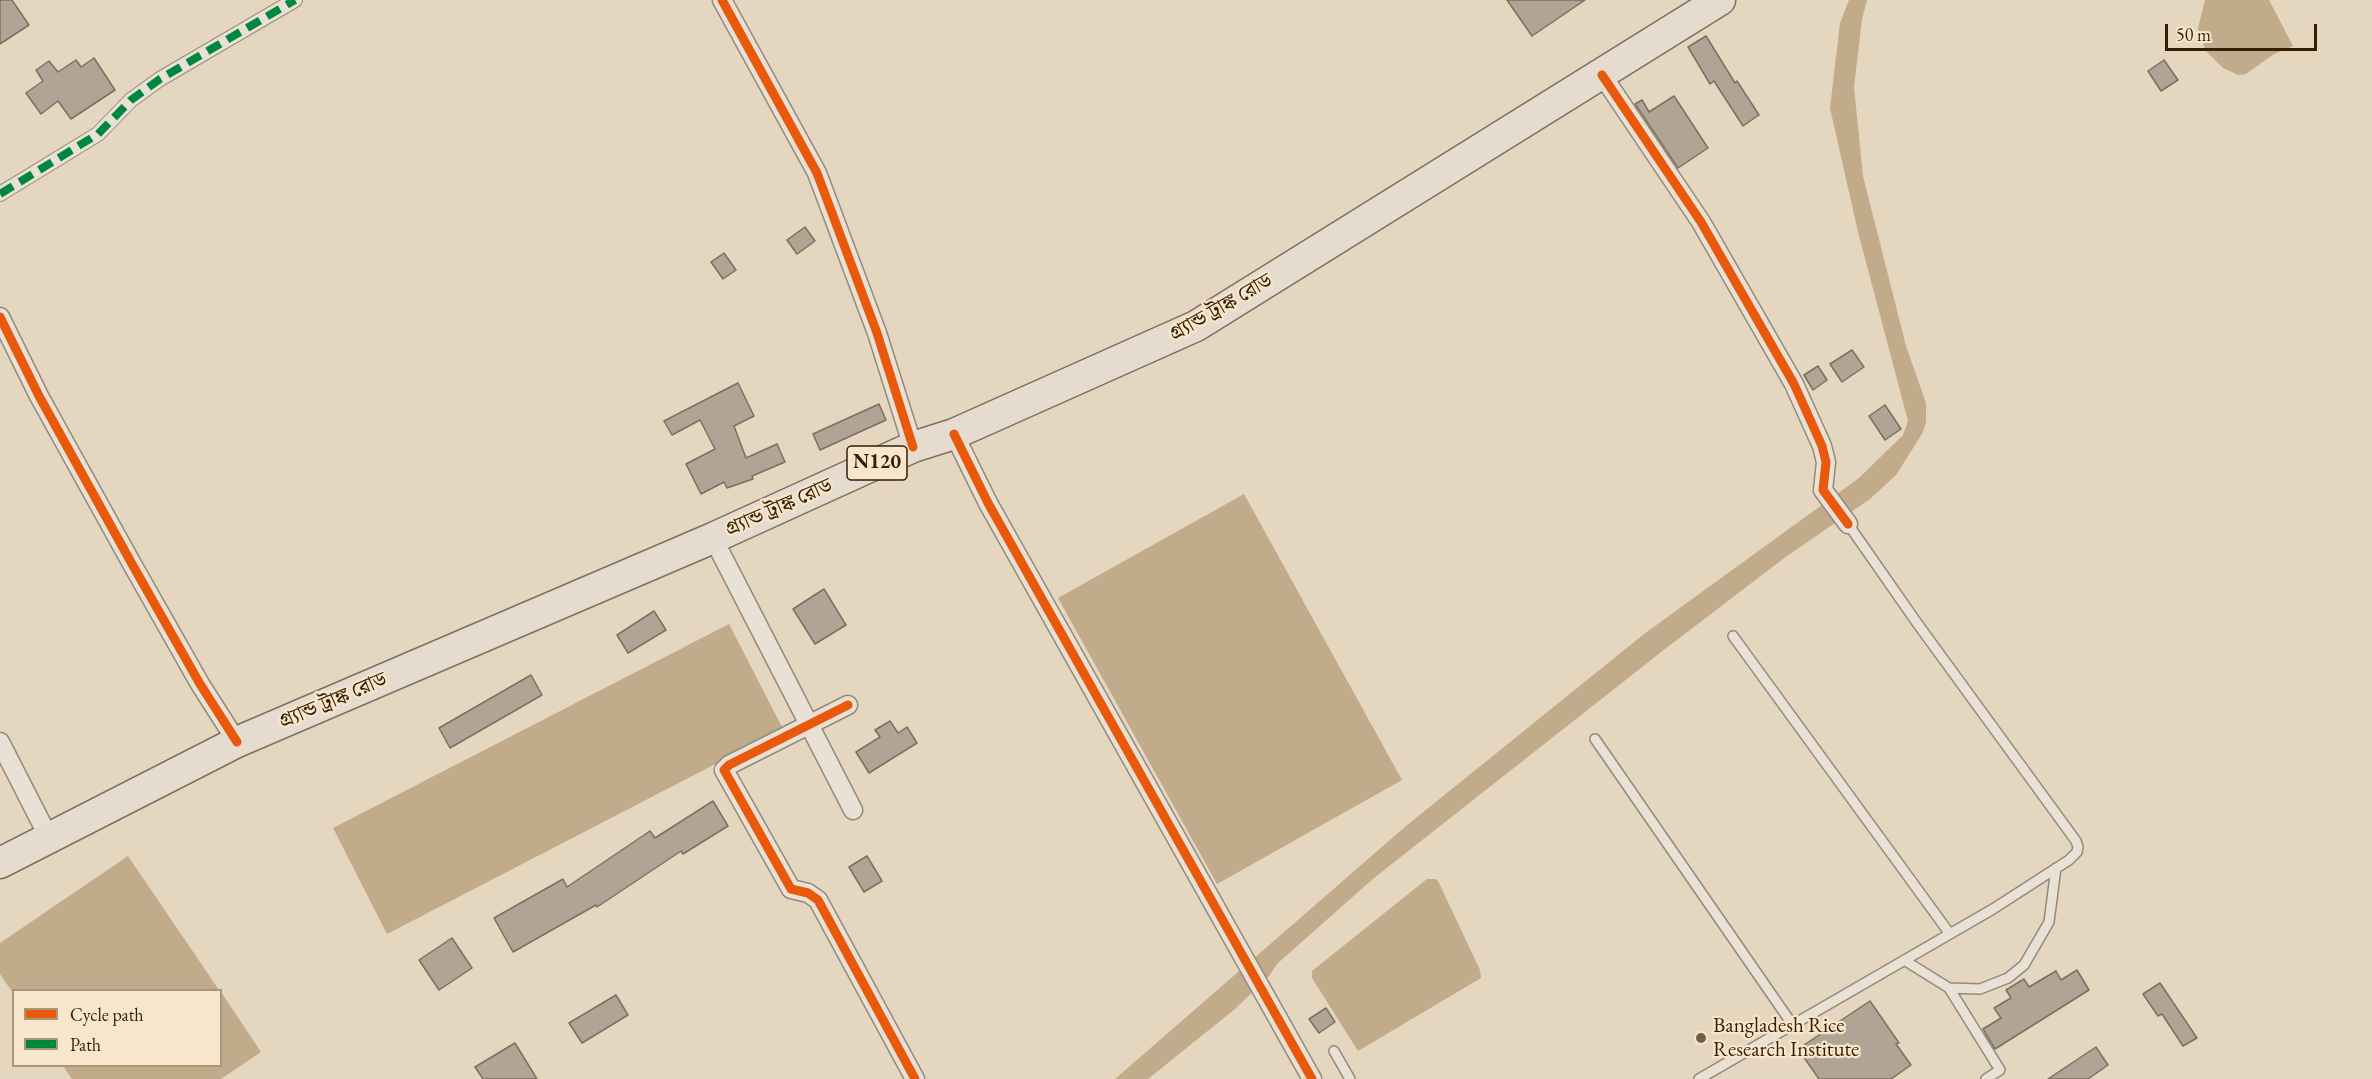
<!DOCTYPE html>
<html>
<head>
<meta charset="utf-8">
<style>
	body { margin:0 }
	#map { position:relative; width:2372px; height:1079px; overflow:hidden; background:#e5d6bf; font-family:"EB Garamond",serif }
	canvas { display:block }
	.legend { position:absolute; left:12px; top:989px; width:210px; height:78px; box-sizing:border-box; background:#f8e6cc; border:2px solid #aa967b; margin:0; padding:8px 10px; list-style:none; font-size:18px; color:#351e02 }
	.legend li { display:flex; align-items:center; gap:12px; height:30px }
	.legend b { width:30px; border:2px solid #aa967b }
	.scale { position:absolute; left:2165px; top:24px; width:152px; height:27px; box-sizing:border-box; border:3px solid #351e02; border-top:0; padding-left:8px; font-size:18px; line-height:21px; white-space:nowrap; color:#351e02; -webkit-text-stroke:4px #f8e6cc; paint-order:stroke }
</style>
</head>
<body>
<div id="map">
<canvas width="2372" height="1079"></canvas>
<ul class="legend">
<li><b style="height:8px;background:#e8590c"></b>Cycle path</li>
<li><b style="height:8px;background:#00873e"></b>Path</li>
</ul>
<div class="scale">50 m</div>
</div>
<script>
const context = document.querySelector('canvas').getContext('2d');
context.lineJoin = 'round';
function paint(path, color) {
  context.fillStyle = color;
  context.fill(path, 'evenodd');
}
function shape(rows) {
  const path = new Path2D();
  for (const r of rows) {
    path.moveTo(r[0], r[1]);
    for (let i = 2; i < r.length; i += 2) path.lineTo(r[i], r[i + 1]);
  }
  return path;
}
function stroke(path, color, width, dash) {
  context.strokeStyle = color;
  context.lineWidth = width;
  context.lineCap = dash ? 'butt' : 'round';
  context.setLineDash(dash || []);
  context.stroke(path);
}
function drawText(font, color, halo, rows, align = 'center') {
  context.font = font + ' "EB Garamond","Noto Serif Bengali",serif';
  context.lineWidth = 4.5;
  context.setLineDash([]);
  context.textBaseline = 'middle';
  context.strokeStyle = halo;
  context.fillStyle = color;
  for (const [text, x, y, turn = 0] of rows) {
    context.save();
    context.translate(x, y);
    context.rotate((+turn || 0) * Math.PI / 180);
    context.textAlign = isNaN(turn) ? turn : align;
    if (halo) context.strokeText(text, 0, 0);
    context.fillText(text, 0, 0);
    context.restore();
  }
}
paint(shape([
	[1849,0,1867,0,1862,19,1854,87,1863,176,1906,346,1926,403,1926,423,1922,434,1896,475,1870,499,1787,556,1665,649,1374,878,1278,963,1269,976,1235,1009,1148,1079,1115,1079,1406,826,1644,634,1859,478,1903,435,1908,421,1858,232,1830,108,1840,23],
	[2205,0,2269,0,2293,46,2274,54,2246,74,2238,75,2223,68,2206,51,2198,28],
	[1244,494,1402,780,1217,884,1058,598],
	[729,624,783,729,387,934,333,828],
	[128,856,219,990,14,990,13,993,0,974,0,943],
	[1427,879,1435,879,1438,881,1480,970,1481,978,1358,1051,1312,978,1312,971],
	[221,992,261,1052,221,1079,72,1079,63,1066,220,1066]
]), '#c2ab8b');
const building = shape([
	[0,0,12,0,29,25,0,44,0,0],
	[1507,0,1585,0,1532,36,1507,0],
	[1706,36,1735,83,1737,81,1759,115,1743,126,1714,81,1710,84,1688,47,1706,36],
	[94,58,115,90,71,119,58,101,41,114,26,93,43,81,36,70,49,61,58,72,76,60,81,67,94,58],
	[2164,60,2178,80,2161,91,2148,71,2164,60],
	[1674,96,1708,148,1678,168,1635,104,1642,100,1649,112,1674,96],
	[805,227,815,241,797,254,787,240,805,227],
	[724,253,736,270,723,279,711,262,724,253],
	[1852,350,1864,367,1842,382,1830,364,1852,350],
	[1818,366,1827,380,1813,390,1804,375,1818,366],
	[738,383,754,416,734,426,746,458,777,444,785,462,752,476,753,479,727,488,724,482,701,494,686,464,715,449,700,420,672,435,664,421,738,383],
	[879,404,886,420,820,450,813,434,879,404],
	[1885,405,1901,429,1885,440,1869,416,1885,405],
	[824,589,846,625,815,644,793,609,824,589],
	[654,611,666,630,628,653,617,635,654,611],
	[531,675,542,695,450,748,439,728,531,675],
	[890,721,898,733,907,727,917,743,869,773,856,752,880,737,875,730,890,721],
	[713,801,728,826,683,854,681,851,597,907,596,905,513,952,494,918,563,879,567,887,650,831,655,838,713,801],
	[867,856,882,881,864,892,849,867,867,856],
	[452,938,472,968,439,990,419,960,452,938],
	[2077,970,2089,990,1995,1049,1983,1029,2001,1018,1994,1008,2011,998,2006,990,2024,979,2029,987,2056,971,2061,980,2077,970],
	[2160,983,2197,1038,2183,1046,2162,1014,2158,1016,2143,994,2160,983],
	[616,995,628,1015,582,1043,569,1023,616,995],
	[1870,1001,1899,1043,1896,1044,1911,1065,1891,1079,1819,1079,1798,1049,1870,1001],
	[1326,1008,1335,1022,1319,1033,1309,1019,1326,1008],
	[515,1043,537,1079,483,1079,475,1067,515,1043],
	[2096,1047,2108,1065,2088,1079,2048,1079,2096,1047]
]);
paint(building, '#b0a494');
stroke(building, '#7b7060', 1.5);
const service = shape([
	[1733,636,1950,934],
	[1595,739,1792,1024],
	[1904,960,1949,988,1980,989,2008,978,2024,965,2049,922,2056,868],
	[1949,988,2000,1070,1986,1079],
	[1334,1051,1350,1079],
	[1699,1079,1993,909,2069,860,2077,852,2078,847,2076,841,1917,623,1848,524]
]);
const pedestrian = shape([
	[0,194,98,134,131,100,160,79,295,0]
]);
const minor = shape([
	[722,0,817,173,877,333,913,447],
	[1602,75,1701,222,1794,384,1822,446,1826,462,1823,490,1848,524],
	[0,317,39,396,132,564,200,684,237,742],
	[954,434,988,503,1312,1079],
	[713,538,853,810],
	[848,705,729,765,724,770,791,889,808,893,818,900,915,1079],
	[0,742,49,838]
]);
const trunk = shape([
	[0,863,237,742,713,538,913,447,954,434,1196,326,1720,0]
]);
stroke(service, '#958a79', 12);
stroke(pedestrian, '#958a79', 16);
stroke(minor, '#958a79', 21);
stroke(trunk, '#7b7060', 33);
stroke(service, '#e9e1d6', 9);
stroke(pedestrian, '#e9e1d6', 14);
stroke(minor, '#e9e1d6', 18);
stroke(trunk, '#e5dccf', 30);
stroke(shape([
	[0,194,98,134,131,100,160,79,295,0]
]), '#00873e', 8, [15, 8]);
stroke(shape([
	[722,0,817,173,877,333,913,447],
	[1602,75,1701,222,1794,384,1822,446,1826,462,1823,490,1848,524],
	[0,317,39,396,132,564,200,684,237,742],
	[954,434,988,503,1312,1079],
	[848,705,729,765,724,770,791,889,808,893,818,900,915,1079]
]), '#e8590c', 9);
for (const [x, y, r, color] of [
	[1701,1038,6,"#735e44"]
]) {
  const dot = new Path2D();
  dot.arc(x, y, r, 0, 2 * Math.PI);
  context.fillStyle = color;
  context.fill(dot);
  stroke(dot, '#f8e6cc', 2);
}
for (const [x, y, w] of [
	[877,463,60]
]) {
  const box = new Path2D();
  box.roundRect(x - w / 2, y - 17, w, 34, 4.5);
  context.fillStyle = '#f8e6cc';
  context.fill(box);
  stroke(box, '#351e02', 1.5);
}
drawText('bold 20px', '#351e02', null, [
	["N120",877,463]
]);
drawText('21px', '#351e02', '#f8e6cc', [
	["গ্র্যান্ড ট্রাঙ্ক রোড",1221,308,-30],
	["গ্র্যান্ড ট্রাঙ্ক রোড",779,508,-24],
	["গ্র্যান্ড ট্রাঙ্ক রোড",333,701,-23]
]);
drawText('21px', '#351e02', '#f8e6cc', [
	["Bangladesh Rice",1713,1026],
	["Research Institute",1713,1050]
], 'left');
</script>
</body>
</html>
